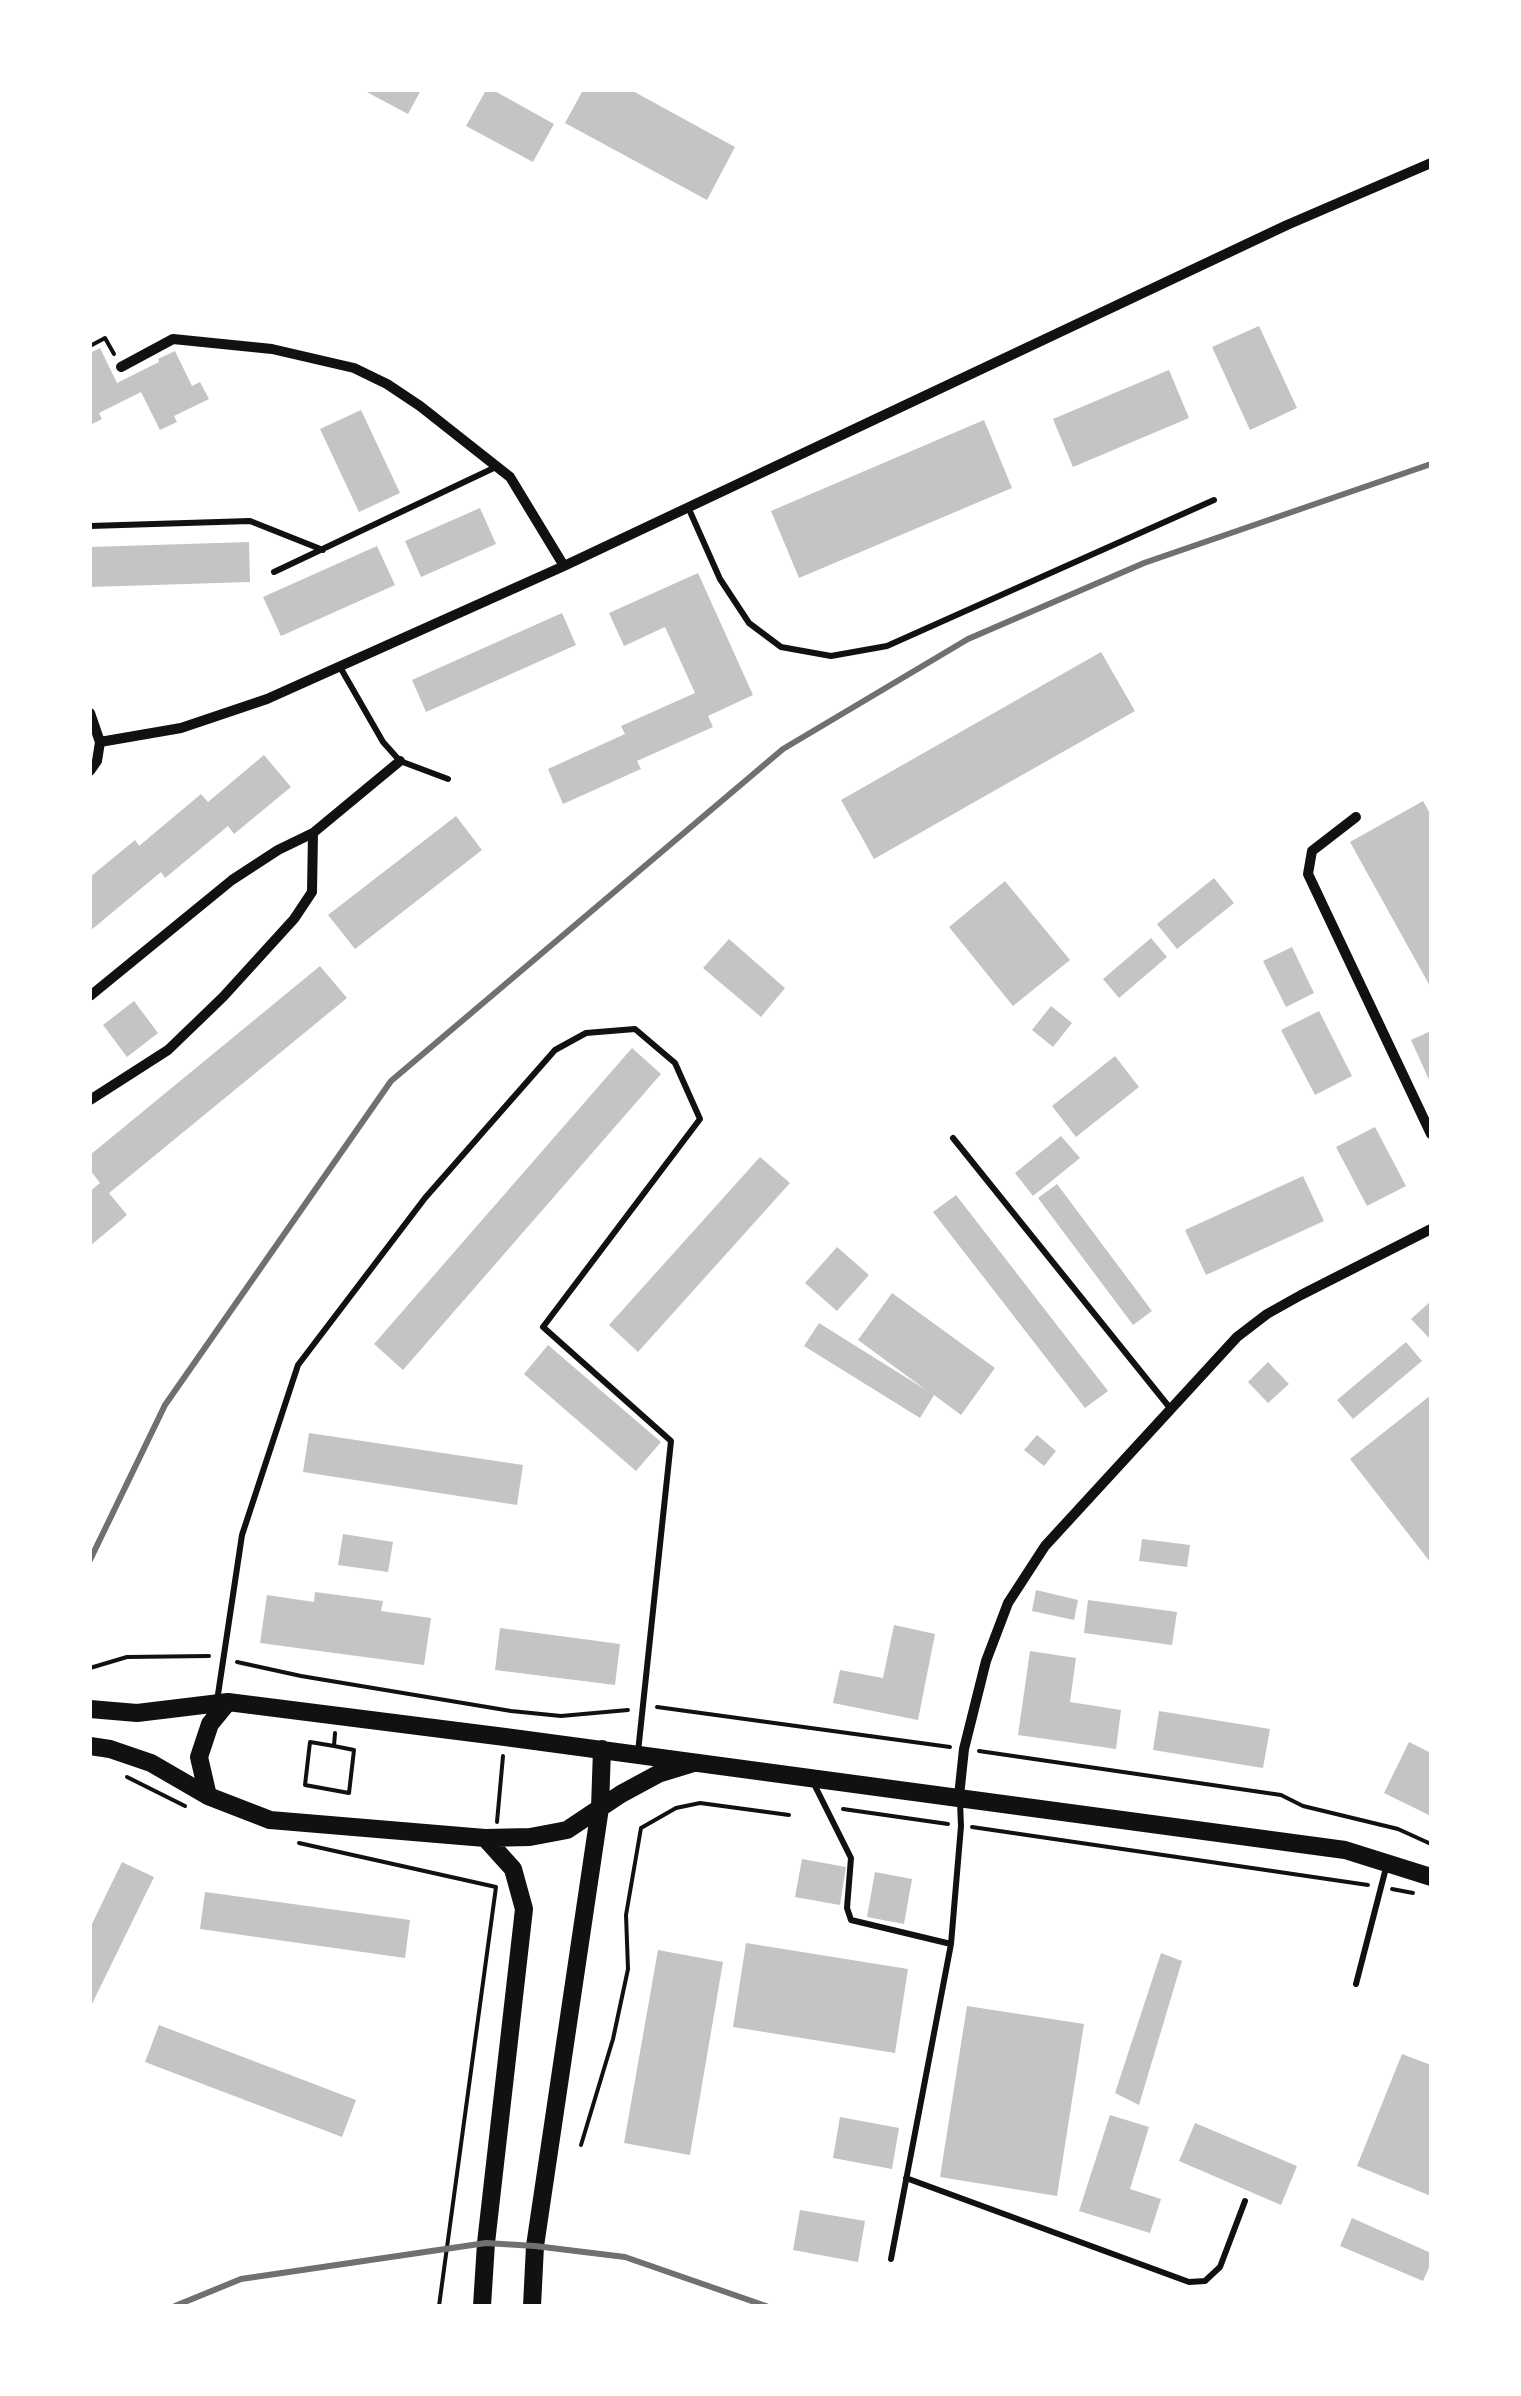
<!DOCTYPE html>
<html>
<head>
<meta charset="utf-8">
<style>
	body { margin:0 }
	#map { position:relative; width:1521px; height:2396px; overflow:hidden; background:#fff; font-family:Roboto,sans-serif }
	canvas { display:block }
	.frame { position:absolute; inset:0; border:92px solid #fff; pointer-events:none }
</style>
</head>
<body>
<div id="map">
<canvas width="1521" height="2396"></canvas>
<div class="frame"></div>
</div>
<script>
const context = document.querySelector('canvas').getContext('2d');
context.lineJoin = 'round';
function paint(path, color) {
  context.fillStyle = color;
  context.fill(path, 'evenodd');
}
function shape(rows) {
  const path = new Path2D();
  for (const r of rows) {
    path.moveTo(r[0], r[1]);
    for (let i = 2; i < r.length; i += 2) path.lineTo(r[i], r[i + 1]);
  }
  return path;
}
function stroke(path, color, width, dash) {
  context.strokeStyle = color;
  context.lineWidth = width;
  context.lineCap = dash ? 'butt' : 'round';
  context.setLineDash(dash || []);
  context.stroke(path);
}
paint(shape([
	[363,90,421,90,408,114],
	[486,90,493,90,554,124,533,162,466,126],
	[583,90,631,90,735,147,707,200,565,123],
	[1259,326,1297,408,1250,430,1212,347],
	[100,348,117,383,159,362,158,359,175,351,192,386,200,382,209,399,174,416,177,422,160,430,141,392,99,413,102,419,90,425,90,353],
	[1169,370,1189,418,1073,467,1053,419],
	[361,410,400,493,359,512,320,429],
	[984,420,1012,488,799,578,771,511],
	[480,508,496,544,421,577,405,541],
	[249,542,250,582,90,587,90,547],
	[377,546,395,585,281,636,263,597],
	[698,573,753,695,708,716,713,727,637,761,641,769,563,804,548,769,625,734,621,726,695,693,665,627,624,646,609,613],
	[562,613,576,645,426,712,412,680],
	[1101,652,1135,711,874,859,841,800],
	[264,755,291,787,234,834,228,826,165,878,161,872,90,931,90,877,135,840,139,846,201,794,208,802],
	[1423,801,1431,815,1431,988,1350,842],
	[456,816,482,850,355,949,328,915],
	[1214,878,1234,903,1177,949,1157,924],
	[1005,881,1070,960,1013,1006,949,927],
	[1151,938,1167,957,1119,998,1103,979],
	[729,939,785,988,761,1017,703,968],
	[1292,947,1314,993,1286,1007,1263,961],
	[320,966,347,998,109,1193,127,1215,90,1246,90,1191,100,1183,90,1170,90,1155],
	[134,1001,158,1033,127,1057,103,1025],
	[1051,1006,1072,1023,1053,1047,1032,1030],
	[1319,1011,1352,1076,1315,1095,1281,1030],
	[1431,1031,1431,1084,1411,1040],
	[632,1048,661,1074,403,1370,374,1344],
	[1115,1056,1139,1087,1076,1137,1052,1106],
	[1375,1127,1406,1186,1367,1206,1336,1147],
	[1061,1136,1080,1158,1033,1196,1015,1173],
	[760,1157,790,1183,638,1352,609,1325],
	[1303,1176,1324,1221,1206,1275,1185,1230],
	[1057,1184,1152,1311,1133,1325,1038,1198],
	[956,1195,1108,1391,1085,1408,933,1212],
	[837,1247,869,1275,837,1311,805,1283],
	[892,1293,995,1368,961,1415,934,1395,920,1418,804,1346,819,1323,926,1390,858,1340],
	[1431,1301,1431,1340,1411,1319],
	[1406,1342,1422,1361,1353,1419,1337,1400],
	[548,1345,661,1442,636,1471,524,1374],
	[1268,1362,1289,1384,1268,1403,1248,1382],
	[1431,1395,1431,1563,1350,1459],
	[309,1433,523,1465,517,1505,303,1472],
	[1037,1435,1056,1451,1044,1466,1024,1450],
	[343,1534,393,1542,388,1572,338,1565],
	[1142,1539,1190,1545,1187,1567,1139,1561],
	[1036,1590,1078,1600,1074,1620,1032,1611],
	[315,1592,383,1601,381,1611,431,1618,424,1665,260,1643,267,1595,314,1602],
	[1088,1600,1177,1612,1172,1645,1084,1633],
	[894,1625,935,1634,918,1720,833,1703,840,1670,883,1678],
	[500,1628,620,1644,615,1685,495,1670],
	[1030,1651,1076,1658,1070,1702,1121,1710,1116,1749,1018,1735],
	[1159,1711,1270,1729,1263,1768,1153,1750],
	[1409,1742,1431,1753,1431,1816,1384,1793],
	[802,1859,846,1867,840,1905,795,1897],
	[122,1862,154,1877,90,2008,90,1928],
	[875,1872,912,1879,904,1924,867,1917],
	[205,1892,410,1920,405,1958,200,1929],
	[746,1943,908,1969,895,2053,733,2027],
	[658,1950,723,1962,690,2155,624,2143],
	[1161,1953,1182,1961,1139,2105,1115,2093],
	[967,2006,1084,2024,1057,2196,940,2177],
	[159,2025,356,2100,342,2137,145,2062],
	[1402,2054,1431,2065,1431,2196,1357,2166],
	[1110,2115,1149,2127,1130,2189,1161,2199,1150,2233,1079,2211],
	[840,2117,899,2128,892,2169,833,2158],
	[1195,2123,1297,2166,1281,2205,1179,2161],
	[800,2210,865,2221,858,2262,793,2250],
	[1352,2218,1431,2253,1431,2263,1423,2281,1340,2246]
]), '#c4c4c4');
stroke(shape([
	[90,346,105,338,114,354],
	[237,1662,301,1676,511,1711,561,1716,628,1710],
	[90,1668,127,1657,209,1656],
	[657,1707,950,1747],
	[334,1746,354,1750,349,1793,305,1785,310,1742,334,1746,335,1733],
	[979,1751,1281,1795,1303,1806,1398,1829,1431,1844],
	[127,1777,185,1806],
	[843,1809,948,1824],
	[497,1822,503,1756],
	[972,1827,1368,1885],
	[299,1843,496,1887,439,2306],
	[1392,1889,1413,1893],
	[581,2145,613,2039,628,1969,626,1915,641,1828,676,1808,700,1803,789,1815]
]), '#111', 4);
stroke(shape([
	[688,507,720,579,749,623,781,647,831,656,887,646,1214,500],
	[90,526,250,521,323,550],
	[274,572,498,466],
	[340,667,383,742,400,761,448,779],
	[953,1138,1170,1408],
	[217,1701,242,1535,298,1365,425,1198,555,1050,586,1033,635,1029,675,1063,700,1119,543,1327,671,1441,638,1752],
	[813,1782,851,1858,847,1908,851,1920,951,1944],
	[1356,1984,1387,1864],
	[906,2178,1189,2282,1205,2281,1220,2267,1245,2201],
	[891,2259,951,1944,961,1826,960,1802]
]), '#111', 6);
stroke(shape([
	[121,367,173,339,272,349,354,368,387,384,420,406,510,477,564,566],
	[90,713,100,742,97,761,90,771],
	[100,742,181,728,267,699,564,566,1287,225,1431,163],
	[1356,817,1312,851,1308,874,1431,1134],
	[90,996,232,880,278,850,313,833,400,761],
	[90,1100,168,1050,223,997,294,919,312,892,313,833],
	[959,1796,964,1749,986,1661,1008,1603,1045,1546,1237,1337,1267,1314,1301,1295,1431,1229]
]), '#111', 10);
stroke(shape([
	[90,1709,137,1713,228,1702,505,1737,1345,1850,1431,1877],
	[90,1746,110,1749,151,1763,208,1796,270,1820,485,1838,530,1837,567,1830,621,1794,658,1774,694,1763],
	[208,1796,199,1757,210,1724,228,1702],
	[482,2306,486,2243,524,1909,513,1869,485,1838],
	[532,2306,535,2246,600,1808,602,1749]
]), '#111', 18);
stroke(shape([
	[90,1560,165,1405,391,1081,783,749,968,639,1144,563,1431,464],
	[175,2306,241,2279,486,2243,535,2246,625,2257,766,2306]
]), '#707070', 6);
</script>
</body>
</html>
